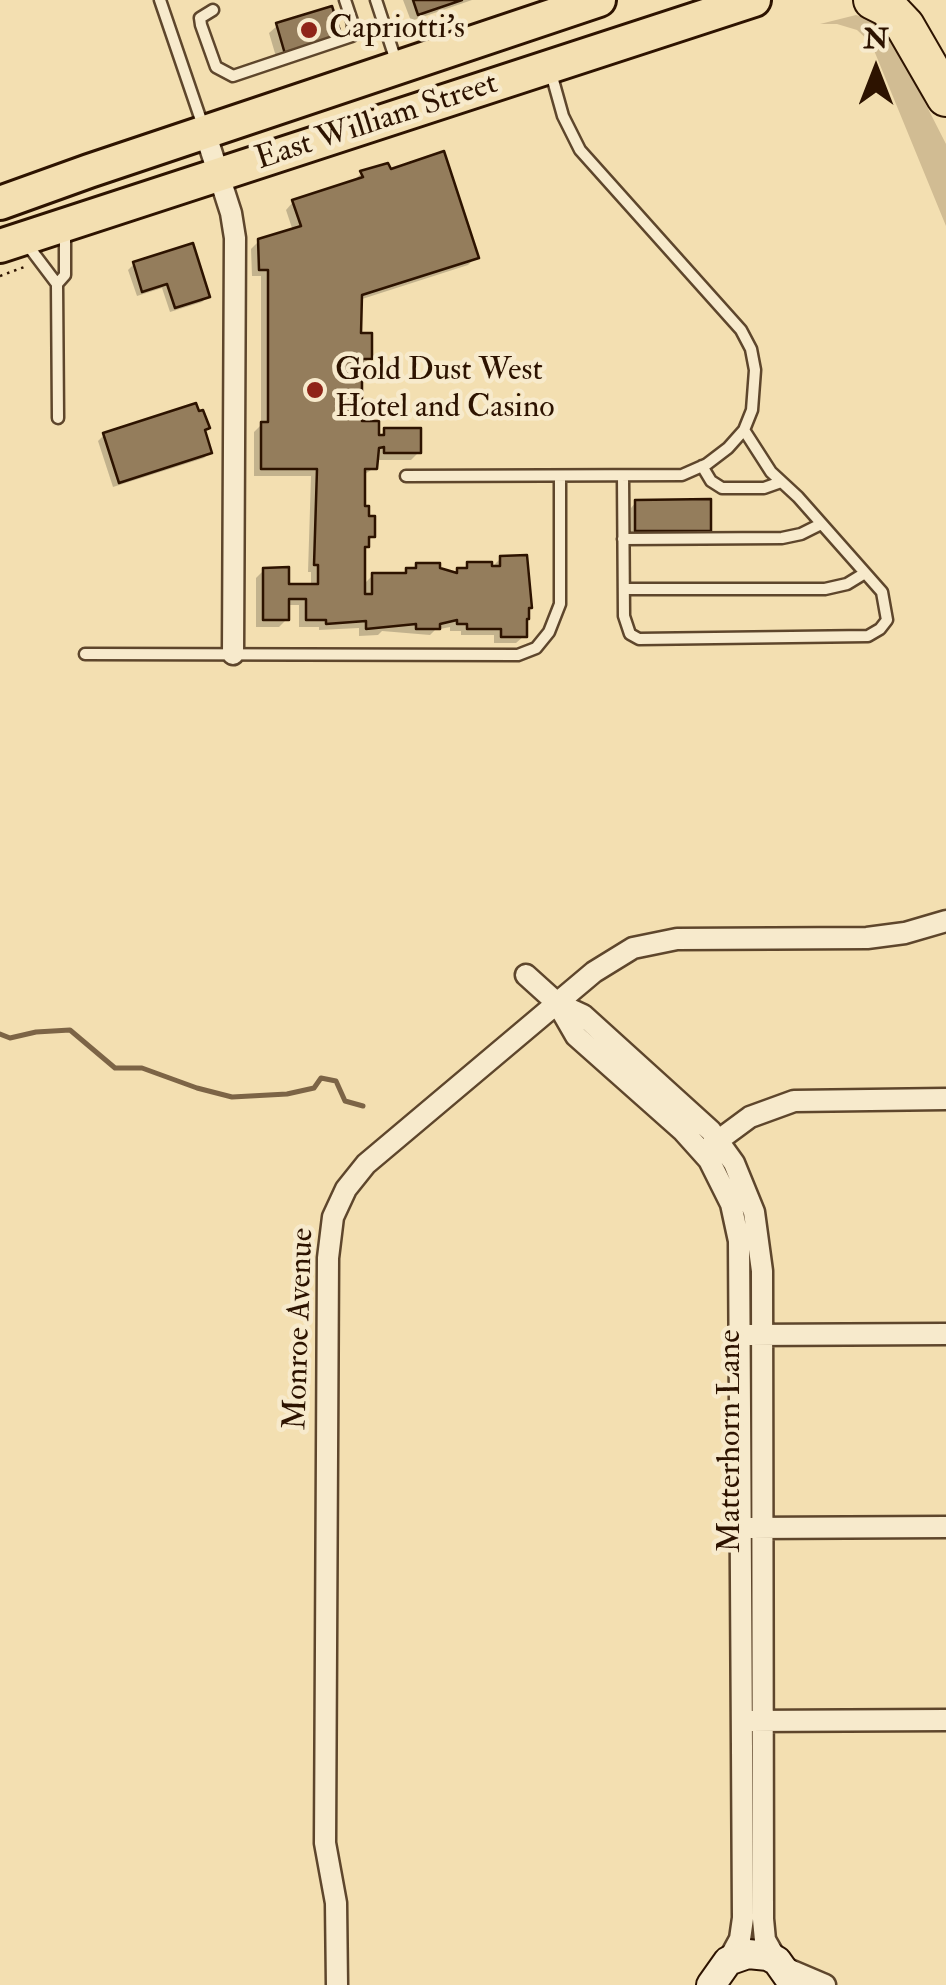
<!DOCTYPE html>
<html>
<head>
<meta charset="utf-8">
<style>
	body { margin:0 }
	#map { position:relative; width:946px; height:1985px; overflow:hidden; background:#f3dfb1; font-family:"IM FELL Double Pica",serif }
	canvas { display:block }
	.north { position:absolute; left:826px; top:20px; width:100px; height:100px; -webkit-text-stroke:8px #f7eacc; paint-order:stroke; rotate:0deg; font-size:28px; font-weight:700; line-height:40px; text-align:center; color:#2d1300 }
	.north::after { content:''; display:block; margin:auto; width:35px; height:45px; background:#2d1300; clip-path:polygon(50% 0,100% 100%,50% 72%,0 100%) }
</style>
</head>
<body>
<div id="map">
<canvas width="946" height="1985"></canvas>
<div class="north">N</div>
</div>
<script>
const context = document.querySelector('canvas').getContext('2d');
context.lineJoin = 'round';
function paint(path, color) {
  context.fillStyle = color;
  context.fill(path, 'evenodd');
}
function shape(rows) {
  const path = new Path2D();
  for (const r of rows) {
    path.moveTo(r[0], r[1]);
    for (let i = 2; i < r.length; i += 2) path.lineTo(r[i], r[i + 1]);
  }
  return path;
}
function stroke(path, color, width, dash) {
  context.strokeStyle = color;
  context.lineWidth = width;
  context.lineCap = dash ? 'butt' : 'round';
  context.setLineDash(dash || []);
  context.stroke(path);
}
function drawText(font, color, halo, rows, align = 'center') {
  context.font = font + ' "IM FELL Double Pica",serif';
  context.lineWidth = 9;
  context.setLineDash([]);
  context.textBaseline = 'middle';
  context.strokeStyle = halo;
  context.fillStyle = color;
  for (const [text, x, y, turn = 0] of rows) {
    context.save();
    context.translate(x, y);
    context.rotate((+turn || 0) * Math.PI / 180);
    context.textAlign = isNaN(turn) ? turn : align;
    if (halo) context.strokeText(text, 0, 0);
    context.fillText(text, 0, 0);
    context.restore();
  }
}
paint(shape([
	[856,15,872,20,890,34,946,144,946,226,871,43,857,30,837,24,820,24]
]), '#d1bc93');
paint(shape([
	[403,0,472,0,411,21],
	[277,26,339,36,277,60,269,33],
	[362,173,476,257,468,265,359,300,359,336,370,358,360,366,360,424,376,440,385,431,419,452,411,460,375,460,374,468,362,476,362,509,372,536,363,550,363,585,373,575,403,575,417,565,455,575,468,565,489,570,501,558,527,609,524,636,516,643,494,643,494,635,461,635,461,631,450,631,450,627,435,630,430,635,382,631,378,635,359,636,359,628,319,630,319,627,299,627,299,605,287,605,287,619,279,627,256,627,256,578,264,570,287,587,311,587,311,572,308,572,311,476,254,476,254,432,261,425,261,276,252,276,251,249,259,241,293,231,286,210,293,202,354,180],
	[134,264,208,296,202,302,170,312,162,288,137,296,128,270],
	[203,432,210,452,204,458,113,487,98,441,104,435],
	[636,502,708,530,703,535,631,536,631,508]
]), '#0003');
stroke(shape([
	[0,1034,10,1038,36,1032,70,1030,115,1068,142,1068,197,1088,232,1097,287,1094,314,1088,321,1078,336,1081,345,1101,363,1106]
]), '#7c6446', 5);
const building = shape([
	[413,0,462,0,418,15,413,0],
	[332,6,342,37,285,54,276,23,332,6],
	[444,151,479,258,362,295,361,333,372,333,372,359,362,359,362,421,379,421,379,435,384,435,384,428,421,428,421,453,384,453,384,447,379,448,377,469,365,469,365,506,369,506,369,516,375,516,375,537,369,537,369,547,365,547,365,594,372,594,372,573,406,573,406,568,416,568,416,563,440,563,440,568,457,573,457,568,467,568,467,562,492,562,492,566,500,566,500,556,527,555,532,608,529,608,529,619,527,619,527,637,501,637,501,629,467,629,467,624,457,624,457,620,440,624,440,629,416,629,416,624,366,629,366,621,326,624,326,620,306,620,306,599,289,599,289,620,263,620,263,568,289,567,289,584,318,584,318,565,314,565,317,469,261,469,261,422,268,422,268,270,259,270,258,239,301,226,292,200,363,177,360,171,388,163,391,169,444,151],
	[193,243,210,297,175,308,167,284,142,292,133,262,193,243],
	[196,403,199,411,203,410,210,428,205,430,212,453,119,483,103,433,196,403],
	[711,499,711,531,635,531,635,500,711,499]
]);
paint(building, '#947d5c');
stroke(building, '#2d1300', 2.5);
const lane = shape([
	[160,0,203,126],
	[376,0,396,61],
	[213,10,200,18,201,25,216,67,233,76,352,36,353,24,345,0],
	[26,243,57,284],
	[58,418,57,284,65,275,65,230],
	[702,466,711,481,722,488,764,488,781,482],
	[406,476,682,475,707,464,728,448,744,430,752,410,755,370,751,349,741,330,580,150,563,116,551,73],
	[623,477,624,616,630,634,639,639,868,636,880,629,887,620,882,592,798,497,771,472,744,430],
	[623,539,782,538,801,534,821,524],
	[624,589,825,589,847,584,865,573],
	[85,654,518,655,536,648,549,632,560,604,560,476]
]);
const street = shape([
	[205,132,231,213,235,238,233,654],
	[526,975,557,1003,583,1015,711,1131,734,1163,754,1212,762,1271,763,1919,765,1940,777,1961],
	[557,1003,576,1036,683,1131,709,1160,731,1204,739,1241,743,1918,740,1939,728,1961],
	[708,1148,750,1117,794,1101,946,1099],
	[748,1335,946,1334],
	[749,1528,946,1527],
	[749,1721,946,1720],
	[785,1968,825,1985],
	[337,1985,336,1903,325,1843,328,1258,333,1217,346,1189,366,1164,594,972,633,948,677,939,867,938,905,933,946,921]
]);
const secondary = shape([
	[711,1985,728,1961,748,1954,768,1956,777,1961,794,1985]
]);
const primary = shape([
	[0,203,89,171,599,0],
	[0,246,754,0]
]);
const highway = shape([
	[873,0,887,7,905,26,946,97]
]);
stroke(lane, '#5e462c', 15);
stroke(street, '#5e462c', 25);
stroke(secondary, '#2d1300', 32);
stroke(primary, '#2d1300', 38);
stroke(highway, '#2d1300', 42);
stroke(shape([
	[0,276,27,266]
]), '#2d1300', 2.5, [2.5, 5]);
stroke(lane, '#f7eacc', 10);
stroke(street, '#f7eacc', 20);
stroke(secondary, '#f7eacc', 28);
stroke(primary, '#f3dfb1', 32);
stroke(highway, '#f3dfb1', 38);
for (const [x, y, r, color] of [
	[309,30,10,"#8f2418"],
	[315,390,10,"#8f2418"]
]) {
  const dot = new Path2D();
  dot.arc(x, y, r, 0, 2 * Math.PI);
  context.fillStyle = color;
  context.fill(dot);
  stroke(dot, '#f7eacc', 4);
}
drawText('32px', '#2d1300', '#f7eacc', [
	["Capriotti's",329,30],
	["Gold Dust West",335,372],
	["Hotel and Casino",335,409]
], 'left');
drawText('32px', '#2d1300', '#f7eacc', [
	["East William Street",377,123,-18],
	["Monroe Avenue",301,1329,-88],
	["Matterhorn Lane",732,1441,-90]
]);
</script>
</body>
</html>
